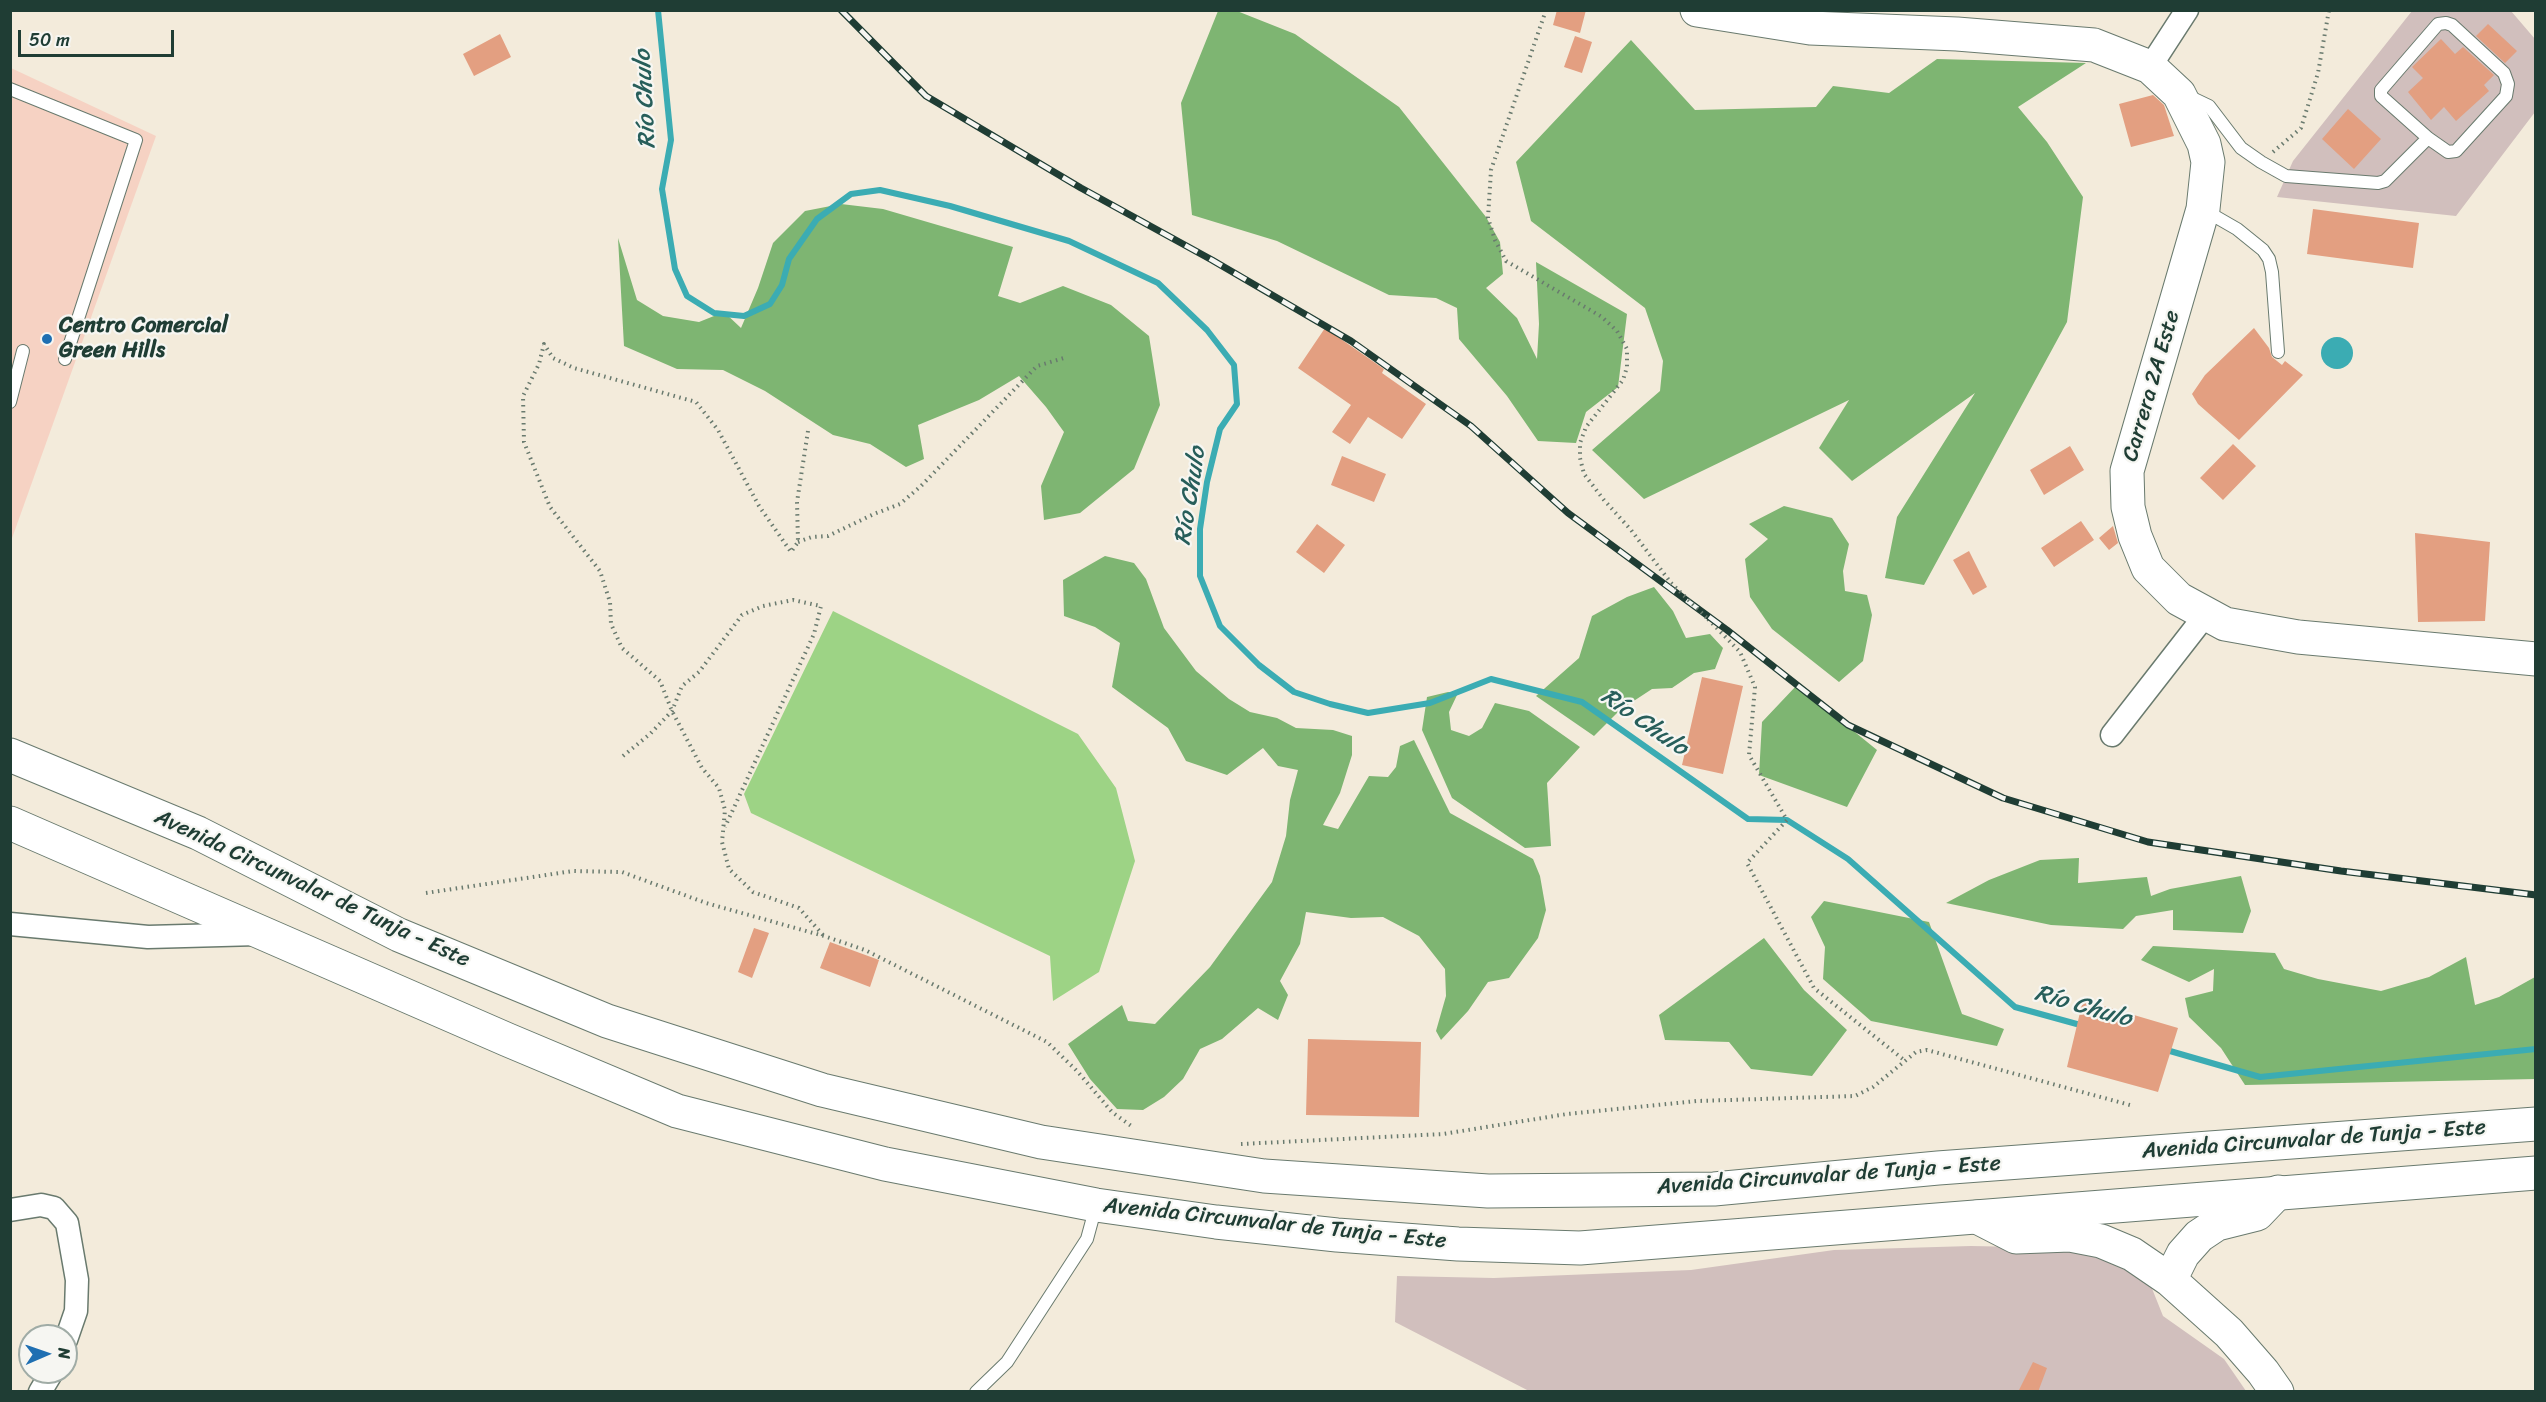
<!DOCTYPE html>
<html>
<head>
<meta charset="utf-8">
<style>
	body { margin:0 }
	#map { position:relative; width:2546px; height:1402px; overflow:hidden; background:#f3ebdb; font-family:Sriracha,sans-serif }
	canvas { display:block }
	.frame { position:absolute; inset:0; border:12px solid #1f3d34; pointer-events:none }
	.north { position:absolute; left:18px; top:1324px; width:60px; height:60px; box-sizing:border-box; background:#f6f6f2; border:2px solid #a0aca6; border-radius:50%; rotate:88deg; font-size:16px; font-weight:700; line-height:24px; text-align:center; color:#1f3d34 }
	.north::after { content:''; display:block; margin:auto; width:21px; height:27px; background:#1f6fb2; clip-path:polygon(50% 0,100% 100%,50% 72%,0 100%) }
	.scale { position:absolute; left:18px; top:30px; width:156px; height:27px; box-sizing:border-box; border:3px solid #1f3d34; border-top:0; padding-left:8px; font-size:18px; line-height:21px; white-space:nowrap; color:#1f3d34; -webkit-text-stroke:4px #f6f6f2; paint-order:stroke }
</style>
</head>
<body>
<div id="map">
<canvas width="2546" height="1402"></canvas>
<div class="frame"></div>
<div class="north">N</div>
<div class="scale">50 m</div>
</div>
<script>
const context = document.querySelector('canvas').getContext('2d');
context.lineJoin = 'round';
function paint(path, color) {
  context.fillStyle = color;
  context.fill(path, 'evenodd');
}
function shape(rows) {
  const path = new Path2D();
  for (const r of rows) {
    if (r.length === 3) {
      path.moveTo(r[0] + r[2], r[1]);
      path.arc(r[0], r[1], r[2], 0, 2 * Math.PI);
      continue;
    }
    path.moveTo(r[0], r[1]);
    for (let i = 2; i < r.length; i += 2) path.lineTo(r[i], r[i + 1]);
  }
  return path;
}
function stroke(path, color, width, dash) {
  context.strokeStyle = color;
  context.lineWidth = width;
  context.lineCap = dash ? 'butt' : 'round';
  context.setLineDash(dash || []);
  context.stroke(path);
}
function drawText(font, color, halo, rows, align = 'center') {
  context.font = font + ' Sriracha,sans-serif';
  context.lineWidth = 4.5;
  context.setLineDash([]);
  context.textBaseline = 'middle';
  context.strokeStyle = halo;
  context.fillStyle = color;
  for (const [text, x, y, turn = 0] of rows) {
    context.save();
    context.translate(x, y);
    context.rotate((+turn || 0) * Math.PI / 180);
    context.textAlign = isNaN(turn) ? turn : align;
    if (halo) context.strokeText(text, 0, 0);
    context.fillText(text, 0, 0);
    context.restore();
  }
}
paint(shape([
	[11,68,156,136,11,541]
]), '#f6d2c3');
paint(shape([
	[2412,11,2511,11,2535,39,2535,112,2456,216,2277,197,2293,161],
	[1971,1246,2021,1247,2089,1254,2128,1267,2151,1286,2163,1316,2224,1359,2246,1391,1529,1391,1395,1322,1397,1276,1494,1278,1691,1270,1834,1250]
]), '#d1bfbd');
paint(shape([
	[833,611,1078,734,1116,788,1135,861,1099,972,1053,1001,1050,956,751,813,744,794]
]), '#9dd385');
paint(shape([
	[1237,11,1295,34,1399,107,1486,217,1500,242,1503,274,1486,288,1517,318,1537,359,1539,324,1536,262,1627,314,1618,387,1586,412,1576,443,1538,441,1507,396,1459,339,1457,308,1436,298,1389,295,1277,241,1192,215,1181,103,1218,11],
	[1631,40,1695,110,1816,107,1833,86,1889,93,1937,59,2086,63,2018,107,2047,142,2083,197,2067,322,1924,585,1885,578,1897,517,1975,393,1852,481,1819,448,1849,400,1644,499,1592,450,1660,391,1663,361,1645,308,1531,221,1516,162],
	[841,204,883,209,1013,247,998,296,1020,303,1063,286,1111,305,1149,336,1160,405,1134,469,1080,513,1044,520,1041,486,1064,432,1046,407,1019,376,979,400,918,425,924,459,906,467,870,444,833,435,765,391,723,370,677,369,624,346,618,238,637,300,663,316,699,322,724,312,741,328,758,288,773,243,805,211],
	[1784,506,1832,518,1849,544,1843,571,1845,591,1867,595,1872,615,1863,661,1839,682,1772,629,1750,597,1745,559,1768,539,1749,524],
	[1105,556,1134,563,1146,579,1164,628,1196,671,1229,699,1250,712,1277,718,1296,728,1333,730,1352,736,1352,755,1340,793,1323,825,1338,829,1369,776,1388,777,1396,767,1400,746,1414,740,1450,813,1533,859,1540,876,1546,910,1538,938,1509,978,1488,982,1468,1011,1441,1040,1436,1031,1446,996,1445,969,1419,936,1383,917,1351,918,1306,912,1300,944,1280,981,1288,995,1278,1020,1258,1008,1222,1039,1200,1049,1183,1079,1164,1097,1143,1110,1117,1109,1090,1079,1068,1044,1122,1005,1128,1021,1155,1024,1210,967,1272,882,1286,836,1290,800,1298,770,1278,766,1263,748,1227,775,1186,761,1168,728,1112,687,1120,643,1095,627,1064,616,1063,580],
	[1654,587,1673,611,1686,638,1710,634,1723,648,1715,669,1694,673,1672,688,1652,689,1620,710,1594,736,1536,696,1579,658,1592,616,1627,597],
	[1797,685,1877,750,1847,807,1759,775,1762,722],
	[1448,692,1458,693,1449,712,1451,730,1469,736,1482,728,1495,703,1529,711,1580,747,1547,783,1551,846,1525,848,1452,798,1422,730,1427,697],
	[2079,858,2078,883,2147,877,2151,896,2170,889,2241,876,2251,911,2243,933,2173,930,2173,910,2136,916,2123,929,2051,925,1946,903,1989,880,2040,860],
	[1824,901,1929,922,1962,1014,2004,1029,1997,1046,1871,1021,1823,979,1825,947,1811,917],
	[1764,938,1804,990,1847,1030,1812,1076,1751,1069,1729,1042,1665,1040,1659,1015],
	[2153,946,2275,953,2284,969,2318,979,2381,991,2429,977,2466,957,2475,1005,2499,997,2535,977,2535,1079,2245,1085,2221,1048,2189,1017,2185,998,2213,991,2214,969,2189,982,2141,960]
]), '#7eb572');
paint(shape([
	[2337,353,16]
]), '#3bacb3');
stroke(shape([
	[658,10,671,140,662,189,675,269,687,296,714,313,744,316,770,304,782,285,789,259,817,219,851,194,880,190,950,206,1069,241,1158,283,1207,330,1234,365,1237,404,1220,429,1207,482,1200,529,1200,576,1220,626,1259,665,1294,692,1330,704,1368,713,1430,703,1491,679,1582,702,1748,819,1787,820,1848,859,2015,1007,2084,1026],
	[2163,1049,2260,1077,2536,1049]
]), '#3bacb3', 6);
paint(shape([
	[1557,10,1586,10,1580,33,1553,25],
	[2488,24,2517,51,2505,63,2476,36],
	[500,34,511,57,474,76,463,54],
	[1575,36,1592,42,1582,73,1564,67],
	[2441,39,2455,54,2463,47,2494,75,2484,85,2489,91,2456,121,2444,107,2431,120,2408,92,2423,78,2412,67],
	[2153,95,2164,105,2174,136,2131,147,2119,104],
	[2348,109,2381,139,2354,169,2322,139],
	[2313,209,2419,223,2413,268,2307,254],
	[1325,328,1384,369,1382,373,1426,404,1402,439,1368,417,1350,444,1332,432,1351,405,1298,368],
	[2254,328,2269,348,2272,357,2282,365,2285,361,2303,375,2239,440,2198,404,2192,394,2205,375],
	[2233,444,2256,466,2223,500,2200,478],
	[2070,446,2084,470,2044,495,2030,470],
	[1342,456,1386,474,1374,502,1331,485],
	[2081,521,2094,540,2054,567,2041,548],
	[1317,524,1345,545,1324,573,1296,552],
	[2113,526,2118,543,2109,550,2099,538],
	[2415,533,2490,542,2485,621,2418,622],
	[1969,551,1987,587,1973,595,1953,560],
	[1702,677,1743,686,1723,774,1682,765],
	[754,928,769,933,752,978,738,972],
	[830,942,879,960,870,987,820,968],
	[2083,1000,2178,1028,2158,1092,2067,1067],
	[1308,1039,1421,1042,1419,1117,1306,1115],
	[2033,1362,2047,1368,2038,1392,2018,1392]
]), '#e39f81');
const lane = shape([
	[2446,23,2452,25,2504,73,2508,84,2506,96,2456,151,2448,152,2428,138,2381,96,2381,90,2438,24,2446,23],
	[10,89,136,140,65,359],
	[2188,96,2209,106,2241,148,2261,162,2286,176,2378,183,2385,181,2428,138],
	[2204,210,2237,229,2263,250,2269,259,2272,272,2278,352],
	[10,402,23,351],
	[976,1392,1007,1362,1087,1239,1096,1206]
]);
const street = shape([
	[2150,67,2187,10],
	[2112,735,2207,613],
	[10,924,148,937,258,934],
	[10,1210,41,1205,54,1208,67,1223,77,1280,76,1311,66,1340],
	[40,1392,52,1372]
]);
const secondary = shape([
	[1697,10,1810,28,1957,34,2094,45,2150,67,2179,94,2204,144,2208,162,2203,209,2127,471,2128,507,2135,536,2148,568,2179,599,2225,624,2298,637,2536,659],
	[1977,1217,2016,1237,2070,1235,2101,1241,2132,1254,2170,1280,2229,1333,2263,1372,2277,1392],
	[2170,1280,2183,1254,2199,1236,2217,1224,2257,1214,2278,1192]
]);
const highway = shape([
	[10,755,198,833,399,935,607,1021,822,1090,1041,1142,1264,1176,1488,1191,1714,1189,1938,1168,2536,1124],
	[10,823,508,1040,677,1111,885,1164,1096,1205,1216,1222,1337,1235,1458,1244,1580,1248,2536,1173]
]);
stroke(lane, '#697a6e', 14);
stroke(street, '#697a6e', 25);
stroke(secondary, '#697a6e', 35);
stroke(highway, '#697a6e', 35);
stroke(shape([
	[1546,10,1491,170,1488,218,1495,240,1506,261,1602,317,1617,331,1627,349,1627,367,1623,380,1586,427,1580,443,1580,458,1584,474,1604,500,1631,530,1671,583],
	[2273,152,2301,128,2318,73,2329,10],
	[808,431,797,502,798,542,791,552,759,506,718,430,696,402,574,368,553,358,544,344,539,364,523,396,524,442,550,507,600,571,610,602,611,624,622,648,660,681,672,711,702,768,719,788,725,810,722,842,729,869,753,892,799,908,823,935],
	[798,542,812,537,828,536,874,514,900,504,921,486,1037,366,1064,358],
	[1708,619,1740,652,1755,687,1749,755,1787,820,1747,863,1814,988,1904,1060],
	[623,756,650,734,672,711,682,686,699,672,742,615,763,606,793,600,821,606,814,634,725,827],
	[426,893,573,871,622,872,706,903,824,936,865,950,1047,1042,1078,1072,1112,1112,1134,1128],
	[1241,1144,1443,1134,1567,1114,1697,1101,1855,1096,1873,1087,1916,1052,1927,1050,2130,1105]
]), '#697a6e', 4, [1.5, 4.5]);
stroke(lane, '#fff', 12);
stroke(street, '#fff', 22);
stroke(secondary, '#fff', 33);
stroke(highway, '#fff', 33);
const rail = shape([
	[841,10,926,96,1081,188,1212,260,1351,341,1471,426,1568,513,1727,630,1848,725,2003,798,2148,842,2341,871,2536,895]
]);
stroke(rail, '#1f3d34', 7);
stroke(rail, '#f6f6f2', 4.5, [14]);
stroke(shape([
	[1671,583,1708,619]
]), '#697a6e', 4, [1.5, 4.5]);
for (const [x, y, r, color] of [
	[47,339,6,"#1f6fb2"]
]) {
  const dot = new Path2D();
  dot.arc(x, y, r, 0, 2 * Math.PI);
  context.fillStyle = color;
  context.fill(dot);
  stroke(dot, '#f6f6f2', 2);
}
drawText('bold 22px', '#1f3d34', '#f6f6f2', [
	["Centro Comercial",59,326],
	["Green Hills",59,351]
], 'left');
drawText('22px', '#1f3d34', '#f6f6f2', [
	["Carrera 2A Este",2152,386,-74],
	["Avenida Circunvalar de Tunja - Este",312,889,25],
	["Avenida Circunvalar de Tunja - Este",2314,1140,-4],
	["Avenida Circunvalar de Tunja - Este",1829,1176,-4],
	["Avenida Circunvalar de Tunja - Este",1275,1224,6]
]);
drawText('italic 24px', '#275e5a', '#f6f6f2', [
	["Río Chulo",646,99,-93],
	["Río Chulo",1191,496,-81],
	["Río Chulo",1644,723,35],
	["Río Chulo",2083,1007,16]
]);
</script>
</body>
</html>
